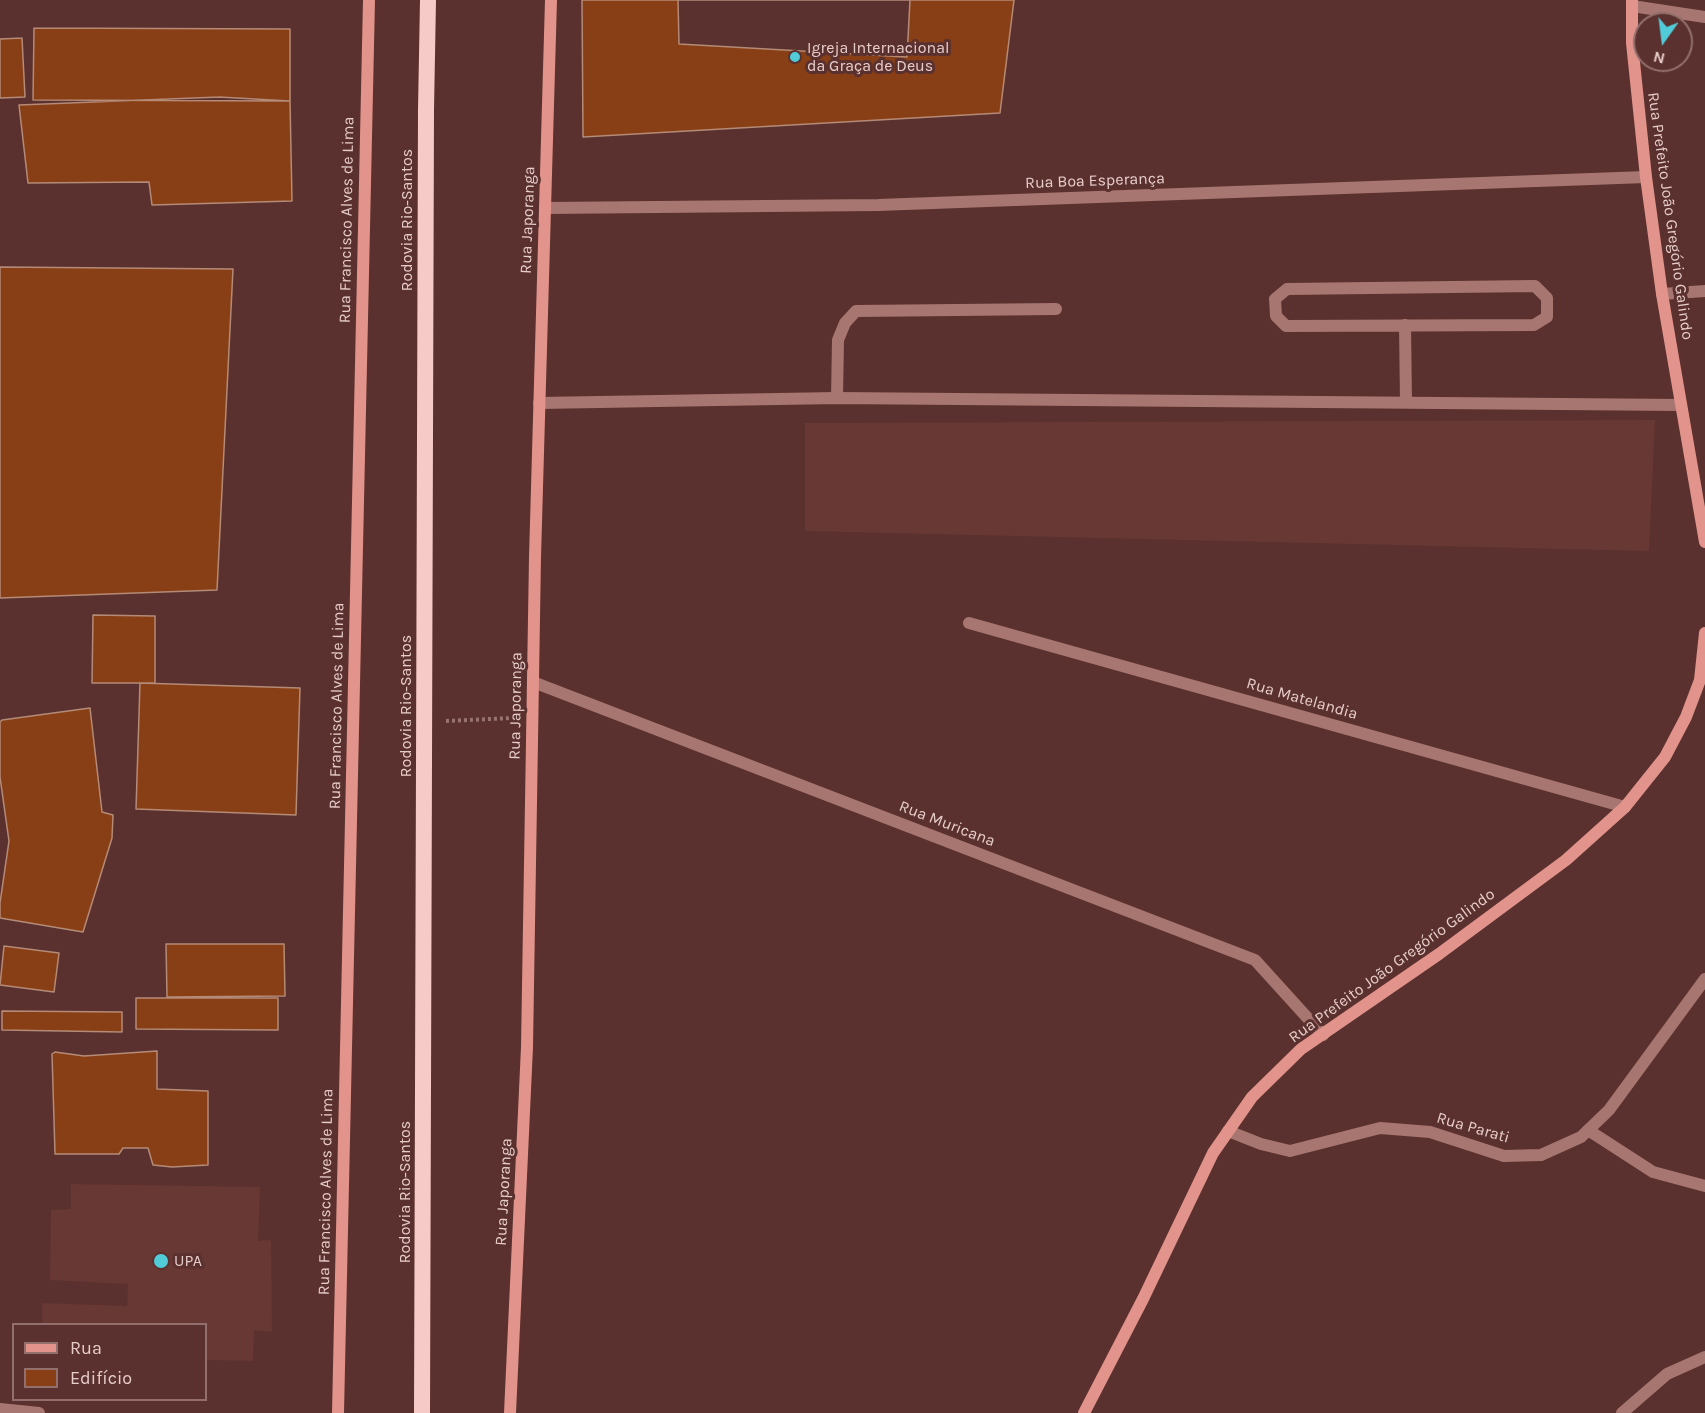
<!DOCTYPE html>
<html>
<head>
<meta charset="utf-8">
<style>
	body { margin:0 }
	#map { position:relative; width:1705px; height:1413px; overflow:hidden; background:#5a312e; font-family:Karla,sans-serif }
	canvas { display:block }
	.legend { position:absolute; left:12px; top:1323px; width:195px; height:78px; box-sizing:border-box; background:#5a312e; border:2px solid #926f6c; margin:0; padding:8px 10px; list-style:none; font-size:18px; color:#e7cdca }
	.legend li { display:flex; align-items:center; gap:12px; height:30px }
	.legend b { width:30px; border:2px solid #926f6c }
	.north { position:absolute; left:1633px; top:12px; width:60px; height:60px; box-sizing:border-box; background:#5a312e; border:2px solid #926f6c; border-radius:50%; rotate:194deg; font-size:16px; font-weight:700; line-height:24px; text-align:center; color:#e7cdca }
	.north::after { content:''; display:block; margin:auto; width:21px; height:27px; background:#52cbd9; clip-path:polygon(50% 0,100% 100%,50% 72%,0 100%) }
</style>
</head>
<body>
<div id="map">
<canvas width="1705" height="1413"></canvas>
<ul class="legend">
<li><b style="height:8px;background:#e2938b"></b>Rua</li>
<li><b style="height:16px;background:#893f16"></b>Edifício</li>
</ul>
<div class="north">N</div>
</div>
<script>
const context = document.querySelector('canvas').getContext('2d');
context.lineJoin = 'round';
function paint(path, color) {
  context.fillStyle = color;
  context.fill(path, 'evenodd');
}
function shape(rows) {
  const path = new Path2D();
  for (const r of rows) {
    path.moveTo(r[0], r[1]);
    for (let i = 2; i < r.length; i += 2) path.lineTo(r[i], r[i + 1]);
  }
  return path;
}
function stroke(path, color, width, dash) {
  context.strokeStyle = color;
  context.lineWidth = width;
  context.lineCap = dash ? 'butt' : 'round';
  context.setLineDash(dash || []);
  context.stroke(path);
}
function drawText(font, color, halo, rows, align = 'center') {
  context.font = font + ' Karla,sans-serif';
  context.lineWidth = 6;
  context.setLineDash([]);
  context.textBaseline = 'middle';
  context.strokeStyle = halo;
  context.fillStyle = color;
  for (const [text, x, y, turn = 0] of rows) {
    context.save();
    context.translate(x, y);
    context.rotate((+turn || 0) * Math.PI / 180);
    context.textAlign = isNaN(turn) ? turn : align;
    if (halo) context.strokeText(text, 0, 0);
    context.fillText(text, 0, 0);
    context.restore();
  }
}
paint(shape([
	[1655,420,1649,551,805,531,805,423],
	[71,1184,260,1187,258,1241,271,1240,272,1332,254,1330,253,1361,206,1360,206,1324,42,1324,42,1303,127,1306,128,1284,50,1280,51,1210,71,1209]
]), '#683834');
const building = shape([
	[582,0,1014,0,1000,113,583,137,582,0],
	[678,0,910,0,907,57,679,44,678,0],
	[34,28,290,29,290,101,33,100,34,28],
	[22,38,25,97,0,98,0,39,22,38],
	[219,97,290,101,292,201,152,205,149,182,28,183,19,105,219,97],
	[0,267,233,269,217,590,0,598,0,267],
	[93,615,155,616,155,683,92,683,93,615],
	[140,683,300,688,296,815,136,809,140,683],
	[90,708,102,812,113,815,112,838,83,932,0,918,0,903,9,841,0,777,0,722,2,720,90,708],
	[166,944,284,944,285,996,167,997,166,944],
	[4,946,59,953,54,992,0,985,4,946],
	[136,998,278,998,278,1030,136,1029,136,998],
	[2,1011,122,1012,122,1032,2,1030,2,1011],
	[157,1051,157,1089,208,1091,208,1165,172,1167,153,1165,148,1148,123,1148,119,1154,55,1154,52,1054,55,1052,84,1056,157,1051]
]);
paint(building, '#893f16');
stroke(building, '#b58b77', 1.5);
stroke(shape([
	[446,721,513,718]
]), '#977471', 4, [3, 3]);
stroke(shape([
	[1535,286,1547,298,1547,317,1534,325,1286,326,1276,316,1275,299,1287,289,1535,286],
	[1405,325,1406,402],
	[837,398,838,340,845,323,856,311,1056,309],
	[1588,1130,1653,1172,1705,1186]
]), '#a87670', 12);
stroke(shape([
	[1632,6,1705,17],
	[545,208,878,205,1646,177],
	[1662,294,1705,291],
	[539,403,837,398,1681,405],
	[969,623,1625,807],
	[533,682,1255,960,1323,1035],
	[1228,1131,1261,1144,1290,1151,1380,1128,1430,1132,1504,1156,1541,1155,1581,1137,1609,1110,1705,979],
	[0,1409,39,1413],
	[1622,1413,1667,1374,1705,1357]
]), '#a87670', 12);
stroke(shape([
	[1632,0,1632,43,1646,177,1662,294,1705,542],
	[338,1413,369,0],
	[510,1413,527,1047,535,557,551,0],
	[1084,1413,1143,1299,1213,1153,1252,1097,1301,1049,1439,954,1566,860,1625,807,1665,757,1686,717,1700,680,1705,633]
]), '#e2938b', 12);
stroke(shape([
	[422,1413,426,110,428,0]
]), '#f6cac6', 16);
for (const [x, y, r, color] of [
	[795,57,6,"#52cbd9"],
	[161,1261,8,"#52cbd9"]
]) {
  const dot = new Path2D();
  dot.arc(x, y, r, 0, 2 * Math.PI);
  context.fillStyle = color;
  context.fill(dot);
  stroke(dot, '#5a312e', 2);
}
drawText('16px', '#e7cdca', '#5a312e', [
	["Igreja Internacional",807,48],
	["da Graça de Deus",807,66],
	["UPA",174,1261]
], 'left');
drawText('16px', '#e7cdca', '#5a312e', [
	["Rua Boa Esperança",1095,181,-2],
	["Rua Prefeito João Gregório Galindo",1670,216,82],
	["Rua Francisco Alves de Lima",347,220,-89],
	["Rodovia Rio-Santos",407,220,-90],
	["Rua Japoranga",528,220,-88],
	["Rua Matelandia",1302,699,16],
	["Rua Francisco Alves de Lima",337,706,-89],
	["Rodovia Rio-Santos",406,706,-90],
	["Rua Japoranga",516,706,-89],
	["Rua Muricana",947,824,21],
	["Rua Prefeito João Gregório Galindo",1392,966,-36],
	["Rua Parati",1473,1128,16],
	["Rua Francisco Alves de Lima",326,1192,-89],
	["Rodovia Rio-Santos",405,1192,-90],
	["Rua Japoranga",504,1192,-87]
]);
</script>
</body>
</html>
